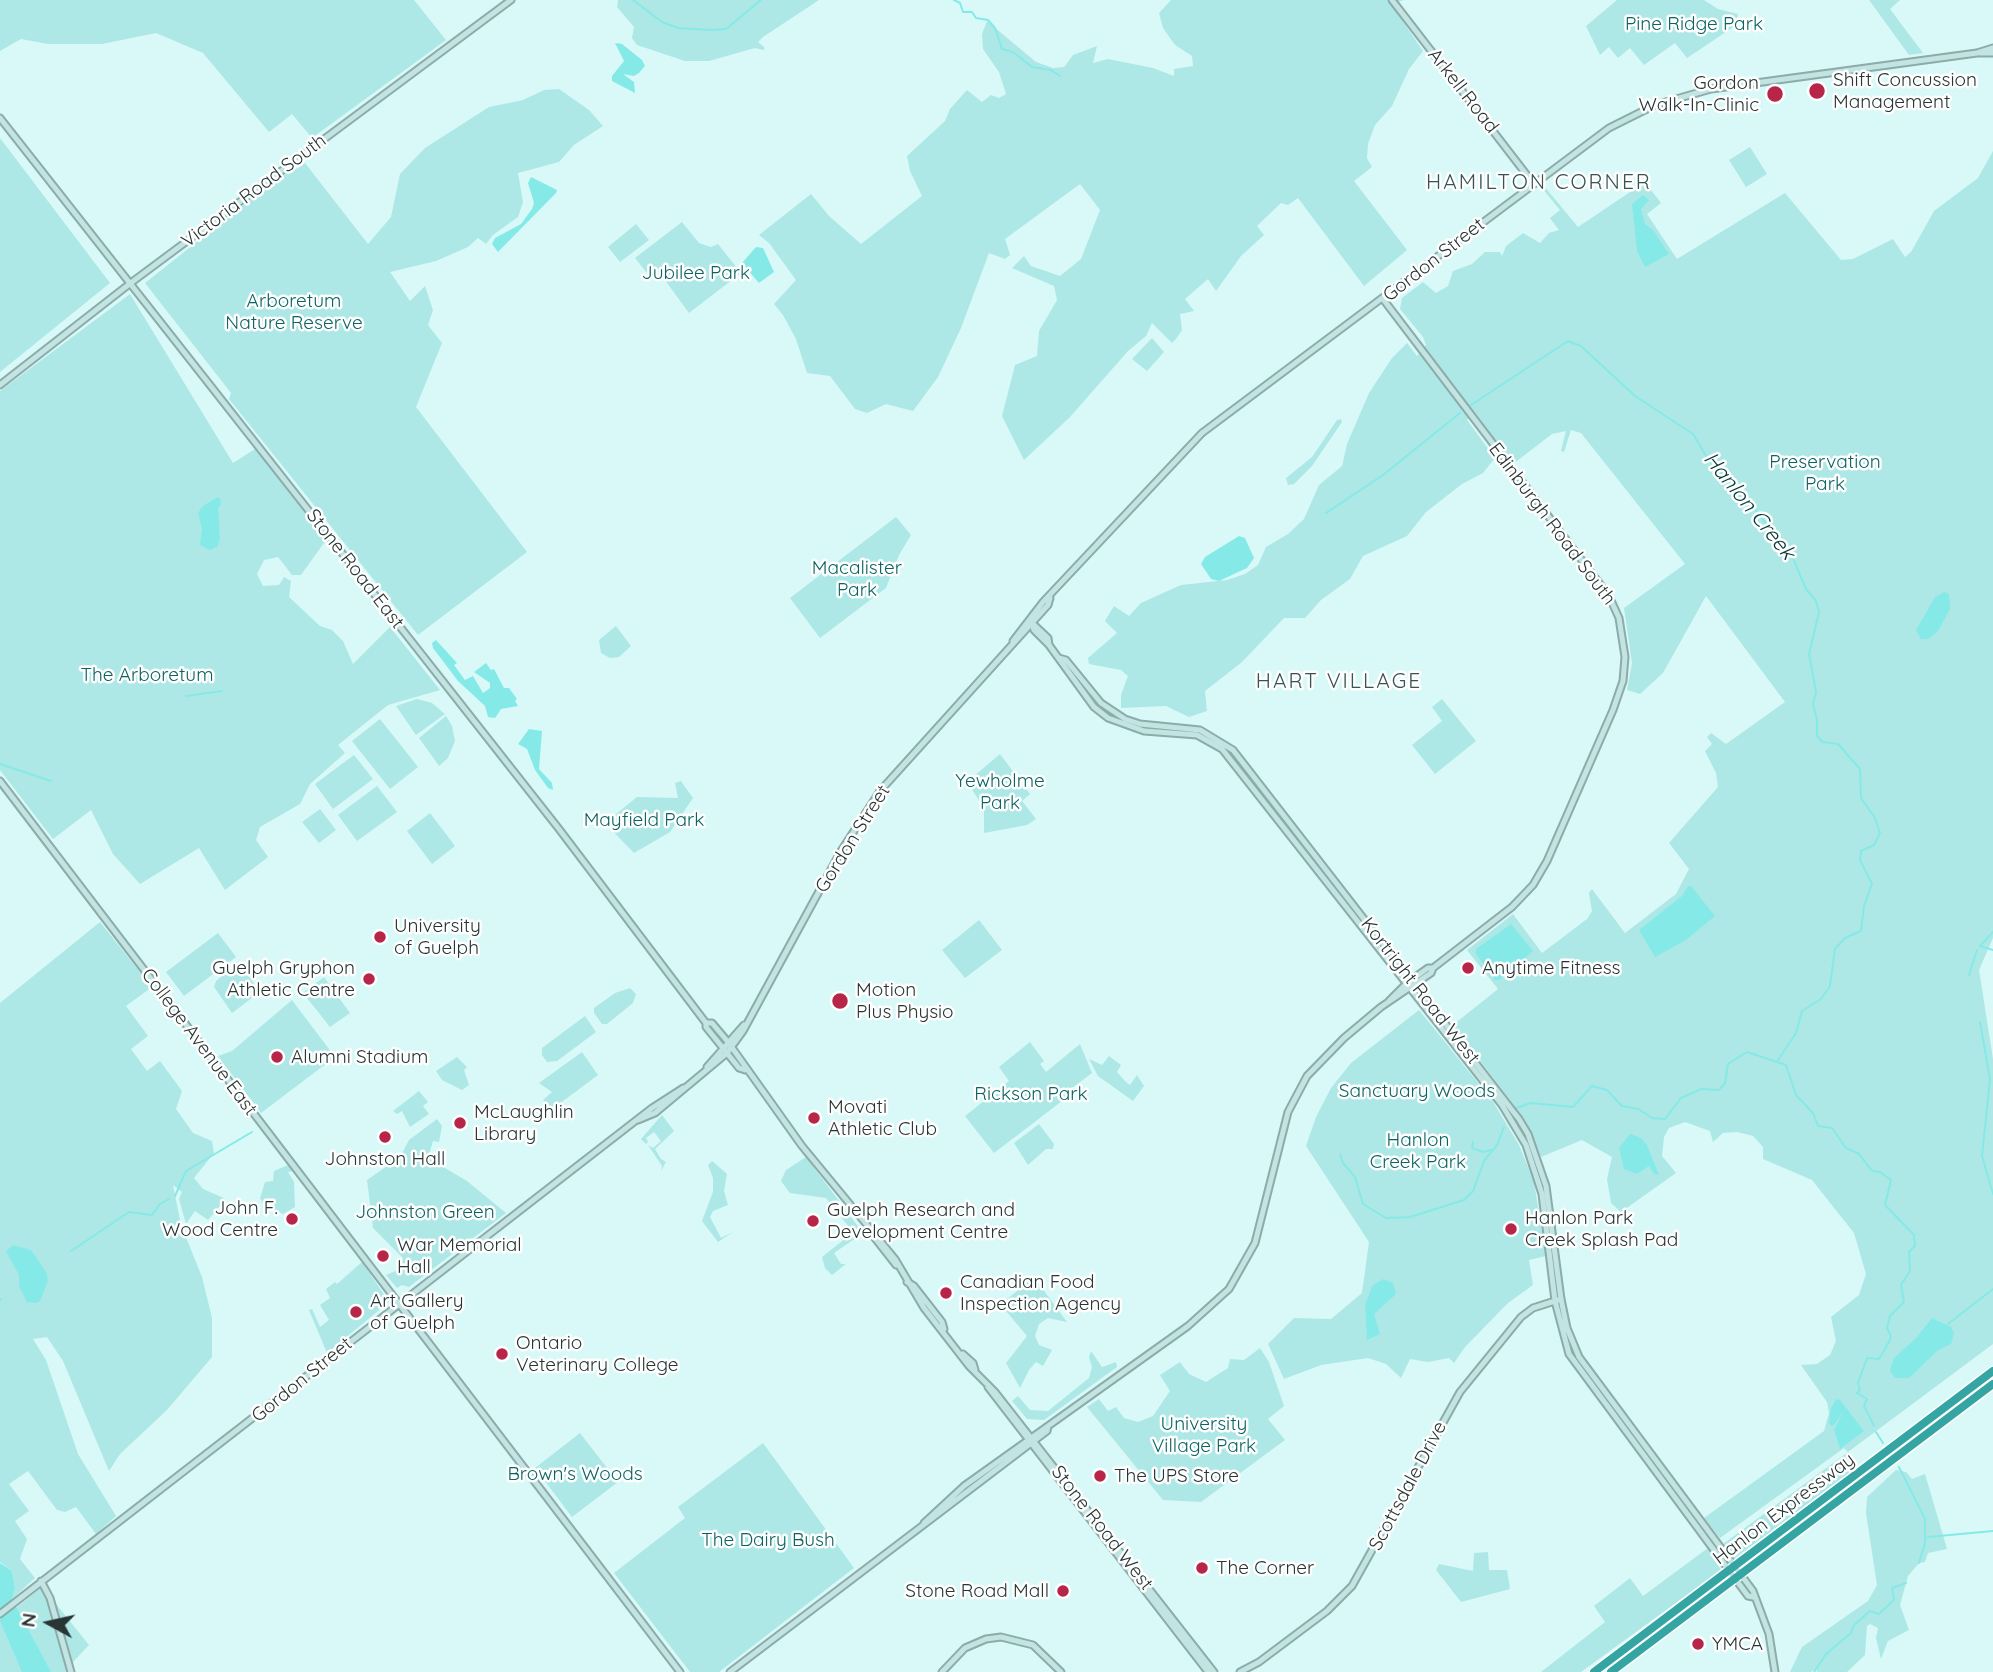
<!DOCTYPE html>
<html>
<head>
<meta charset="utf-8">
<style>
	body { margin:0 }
	#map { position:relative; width:1993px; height:1672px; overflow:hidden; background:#d8f9f7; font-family:Quicksand,sans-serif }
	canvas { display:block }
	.north { position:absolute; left:14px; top:1588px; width:70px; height:70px; -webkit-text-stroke:5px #fefefe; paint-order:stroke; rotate:278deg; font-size:19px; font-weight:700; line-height:28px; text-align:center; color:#283534 }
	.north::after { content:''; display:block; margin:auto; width:24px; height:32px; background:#283534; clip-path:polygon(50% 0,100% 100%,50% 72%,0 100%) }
</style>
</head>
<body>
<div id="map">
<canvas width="1993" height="1672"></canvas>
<div class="north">N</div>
</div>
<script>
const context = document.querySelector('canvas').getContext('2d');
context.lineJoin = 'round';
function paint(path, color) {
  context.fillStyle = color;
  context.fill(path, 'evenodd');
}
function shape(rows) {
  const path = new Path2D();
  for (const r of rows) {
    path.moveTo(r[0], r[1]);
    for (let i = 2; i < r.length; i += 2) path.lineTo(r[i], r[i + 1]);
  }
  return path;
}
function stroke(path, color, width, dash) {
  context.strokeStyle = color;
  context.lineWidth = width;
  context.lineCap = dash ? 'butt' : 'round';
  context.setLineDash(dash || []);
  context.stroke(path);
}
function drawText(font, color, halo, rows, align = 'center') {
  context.font = font + ' Quicksand,sans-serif';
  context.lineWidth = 5;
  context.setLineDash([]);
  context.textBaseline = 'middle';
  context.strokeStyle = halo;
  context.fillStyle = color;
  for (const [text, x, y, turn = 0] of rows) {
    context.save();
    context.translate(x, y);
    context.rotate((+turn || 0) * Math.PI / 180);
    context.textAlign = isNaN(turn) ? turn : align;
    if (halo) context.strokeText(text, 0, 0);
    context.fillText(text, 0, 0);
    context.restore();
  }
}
paint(shape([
	[0,0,414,0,446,40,312,138,292,114,269,132,203,53,156,33,102,44,48,44,21,39,0,51],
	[618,0,819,0,763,37,758,42,765,48,763,50,755,48,709,61,685,61,637,45,632,38,634,27,617,7],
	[1171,0,1404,0,1391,4,1423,51,1409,69,1392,106,1375,125,1368,144,1367,158,1372,167,1354,181,1407,250,1364,286,1298,198,1288,205,1281,203,1257,226,1264,235,1241,256,1216,291,1208,279,1185,299,1194,311,1180,314,1182,330,1176,339,1172,343,1152,323,1146,336,1128,351,1070,417,1024,460,1002,416,1015,365,1037,356,1039,331,1057,300,1054,286,1012,268,1024,256,1031,266,1060,276,1081,259,1100,210,1080,184,1005,239,1010,255,1005,259,989,253,961,328,938,377,913,411,886,404,867,413,855,409,830,376,807,373,796,339,783,315,774,304,796,280,769,243,759,235,811,194,829,216,861,244,922,196,910,171,907,156,945,121,950,109,967,90,982,102,991,95,999,98,1006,94,999,72,983,49,982,34,987,21,1036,62,1053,68,1064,67,1073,55,1097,46,1093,63,1108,59,1153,68,1174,76,1174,69,1193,66,1192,56,1175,45,1163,28,1159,13],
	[1617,0,1704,0,1718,9,1738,14,1735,26,1687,58,1675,43,1644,65,1630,48,1618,58,1609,47,1600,55,1586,26],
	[1869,0,1900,0,1890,9,1923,53,1909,55],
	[559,89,589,110,603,126,574,145,559,162,518,173,523,202,518,217,493,235,486,244,478,238,468,247,436,261,390,272,410,301,425,286,433,310,428,325,442,343,416,407,527,552,418,635,229,399,231,393,145,283,294,165,297,169,305,163,368,244,391,217,400,174,425,148,489,107,523,100,544,90],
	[0,138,110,283,0,372],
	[1750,147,1767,174,1746,187,1729,160],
	[1993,151,1993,938,1979,970,1993,1059,1993,1344,1848,1452,1858,1467,1734,1559,1723,1544,1848,1452,1844,1448,1720,1538,1704,1518,1824,1431,1829,1413,1827,1402,1801,1365,1817,1364,1830,1355,1836,1341,1831,1317,1859,1295,1866,1274,1854,1233,1812,1180,1763,1159,1763,1147,1753,1136,1737,1132,1723,1133,1713,1142,1710,1131,1685,1122,1669,1128,1664,1137,1662,1156,1676,1173,1621,1212,1611,1203,1607,1179,1612,1157,1582,1140,1541,1157,1523,1117,1453,1025,1498,989,1467,950,1513,914,1542,953,1587,919,1592,911,1589,893,1592,889,1625,933,1676,894,1689,869,1669,843,1718,787,1716,773,1705,751,1712,744,1707,737,1711,733,1726,744,1785,702,1706,596,1663,673,1640,694,1627,690,1632,663,1624,608,1685,564,1581,433,1571,430,1564,452,1561,451,1566,431,1552,434,1513,464,1474,411,1467,420,1495,458,1483,473,1462,484,1426,512,1407,536,1363,556,1350,579,1321,600,1305,618,1284,618,1242,662,1205,691,1207,711,1189,717,1166,706,1121,708,1121,695,1128,676,1121,670,1089,664,1088,658,1117,633,1105,621,1114,606,1129,616,1141,603,1181,585,1227,580,1245,574,1258,565,1266,547,1288,534,1304,519,1319,485,1342,466,1347,444,1369,393,1392,358,1407,343,1417,356,1426,345,1423,337,1400,309,1402,298,1423,282,1436,293,1448,286,1453,271,1472,264,1485,252,1500,252,1502,256,1506,246,1523,233,1540,243,1549,233,1559,230,1550,218,1560,210,1542,188,1544,186,1578,227,1645,182,1661,203,1647,214,1677,259,1785,193,1841,260,1853,259,1893,239,1905,257,1911,252,1934,211,1978,178],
	[682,222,699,243,711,247,718,244,741,273,689,313,662,276,654,271,647,273,635,258],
	[636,224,649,240,620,262,608,247],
	[130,294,233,463,255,449,326,540,301,575,292,575,278,557,264,560,257,574,263,586,279,585,284,577,291,581,289,597,320,626,332,630,343,641,353,664,390,627,440,690,388,705,338,745,345,753,310,784,300,804,260,827,256,840,268,857,225,890,199,848,140,884,113,854,91,810,53,839,0,770,0,391],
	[1152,338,1164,352,1147,371,1132,359],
	[1341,419,1342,422,1312,466,1294,484,1288,485,1286,478,1312,457,1337,420],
	[896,517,911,535,899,555,886,588,820,638,790,598],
	[616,626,631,646,619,657,610,658,601,653,599,640],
	[417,699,432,703,445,714,416,735,396,706],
	[1442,699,1476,741,1435,774,1412,745,1442,721,1432,707],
	[446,716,452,726,455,741,448,758,439,766,419,738],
	[380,719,418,767,390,789,352,741],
	[1000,754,1030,794,1022,801,1036,819,1027,825,984,833,984,808,967,782],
	[354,755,373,779,333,809,315,784],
	[681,781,693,798,670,832,634,853,605,823,637,797,678,798,675,783],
	[377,786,397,812,357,841,338,815],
	[320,809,336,830,319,843,302,822],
	[430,813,455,846,432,864,407,831],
	[979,920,1002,950,965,978,942,950],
	[100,922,152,987,126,1006,148,1036,131,1049,147,1071,160,1061,182,1091,176,1109,193,1133,212,1141,214,1153,194,1178,203,1189,226,1199,208,1220,195,1211,186,1224,179,1199,182,1192,173,1185,181,1225,202,1277,212,1318,212,1357,167,1410,120,1454,109,1471,63,1361,47,1337,33,1339,46,1360,78,1454,116,1516,96,1534,76,1507,65,1512,57,1510,28,1471,9,1484,29,1511,15,1521,27,1539,20,1559,35,1578,12,1599,15,1588,12,1571,0,1562,0,1003],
	[218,933,236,957,184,996,166,972],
	[239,962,260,992,232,1013,214,987,216,981],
	[324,977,350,1013,330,1027,303,993],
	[630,988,636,994,633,1003,607,1024,602,1024,594,1013,594,1008,615,993],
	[292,1000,335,1057,261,1113,218,1056,232,1051],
	[1419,1010,1492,1100,1519,1145,1534,1182,1546,1256,1529,1260,1533,1285,1508,1303,1465,1347,1454,1363,1449,1358,1428,1362,1410,1359,1401,1378,1386,1364,1368,1358,1321,1365,1284,1379,1268,1344,1294,1318,1331,1319,1362,1293,1369,1242,1306,1146,1316,1117,1331,1088,1351,1063],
	[585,1016,596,1032,557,1061,547,1062,542,1055,542,1048],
	[1030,1042,1044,1061,1040,1064,1046,1072,1080,1044,1092,1073,1064,1094,1066,1098,994,1153,965,1116,1009,1081,999,1067],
	[582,1052,598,1075,551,1110,543,1100,552,1092,539,1083],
	[1109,1056,1121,1065,1117,1072,1126,1082,1130,1085,1137,1075,1144,1086,1133,1101,1098,1076,1089,1059,1102,1065],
	[457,1057,467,1067,464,1070,469,1085,462,1090,442,1080,436,1071],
	[419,1091,428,1102,423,1106,429,1114,410,1127,402,1111,397,1114,393,1111],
	[662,1115,674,1131,655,1149,661,1159,666,1162,661,1171,662,1166,648,1145,653,1148,661,1141,654,1132,646,1138,648,1142,646,1144,641,1139],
	[437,1119,442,1126,439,1142,433,1141,428,1158,467,1181,506,1213,409,1287,402,1285,397,1288,386,1275,398,1270,403,1258,373,1228,367,1180,400,1157,409,1140],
	[1039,1124,1054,1144,1053,1149,1046,1149,1028,1165,1014,1143],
	[806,1157,863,1233,834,1253,841,1264,846,1264,832,1275,825,1268,822,1257,846,1238,849,1227,826,1198,790,1193,781,1181,786,1170],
	[712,1161,727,1174,724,1191,728,1205,713,1211,710,1217,721,1238,733,1232,718,1242,702,1221,713,1192,713,1178,708,1165],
	[288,1165,293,1171,288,1172,294,1182,295,1207,283,1214,264,1205,260,1198,265,1182,273,1181,274,1171],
	[362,1262,389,1302,327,1353,309,1310,312,1309,320,1327,329,1320,320,1305,330,1298,326,1289,335,1282,337,1284],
	[1034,1277,1067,1322,1048,1318,1039,1324,1035,1336,1039,1345,1052,1350,1043,1366,1036,1362,1029,1370,1020,1388,1006,1363,1027,1336,1006,1311,995,1309],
	[1260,1348,1269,1362,1284,1406,1268,1419,1285,1440,1201,1502,1163,1500,1087,1407,1099,1399,1108,1411,1116,1407,1124,1418,1138,1422,1153,1416,1170,1391,1160,1375,1180,1362,1189,1374,1206,1382,1228,1368,1230,1359,1244,1360],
	[1091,1351,1102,1367,1116,1362,1117,1367,1044,1420,1027,1419,1012,1401,1018,1396,1030,1410,1048,1411,1089,1378,1092,1367,1089,1357],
	[580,1433,618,1482,572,1517,535,1468],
	[763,1443,854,1568,719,1672,690,1672,614,1573,685,1518,678,1507],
	[1896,1470,1906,1472,1912,1479,1925,1474,1947,1549,1928,1553,1925,1562,1919,1563,1908,1576,1900,1605,1909,1630,1888,1641,1881,1659,1876,1638,1878,1628,1870,1624,1867,1626,1865,1655,1847,1672,1817,1672,1816,1669,1811,1672,1790,1672,1802,1647,1868,1601,1877,1585,1866,1513,1867,1497],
	[1708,1548,1721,1570,1581,1672,1541,1672,1605,1622,1594,1606,1630,1578,1643,1596],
	[1488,1552,1489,1570,1507,1570,1510,1589,1461,1602,1436,1570,1439,1564,1473,1571,1474,1553],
	[41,1588,48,1600,68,1672,0,1672,0,1621],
	[52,1599,89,1645,73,1662,69,1659]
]), '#ade8e6');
paint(shape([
	[615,43,622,44,642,60,645,66,639,73,634,76,623,74,634,82,635,93,612,81,612,76,624,61],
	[531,177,557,190,556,193,498,252,492,244,495,238,521,224,532,209,534,203,528,183],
	[1643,195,1649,200,1641,209,1645,224,1653,230,1669,254,1645,267,1637,251,1632,204],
	[756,247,763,248,774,272,759,283,742,263],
	[216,498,220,498,221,505,218,508,220,539,217,547,210,550,200,545,202,529,198,513,203,506],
	[1239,536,1245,538,1254,558,1247,568,1219,581,1211,579,1201,564,1205,557],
	[1944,592,1949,594,1950,609,1938,631,1928,639,1921,639,1916,630,1935,597],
	[436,640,457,663,454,665,465,680,473,676,483,693,490,688,490,683,474,672,486,663,491,670,494,669,504,688,509,688,517,699,515,701,518,706,501,709,495,718,488,717,485,706,458,681,433,648,432,643],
	[529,729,542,731,539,769,552,783,553,790,548,788,535,770,527,749,518,744],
	[1688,886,1691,886,1715,916,1686,940,1655,957,1639,930,1682,896],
	[1511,924,1533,951,1499,980,1495,980,1476,954,1476,949],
	[1630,1134,1641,1138,1647,1145,1659,1175,1654,1174,1649,1166,1637,1174,1624,1169,1619,1148],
	[13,1245,31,1250,46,1272,48,1281,40,1301,36,1303,27,1302,19,1286,19,1275,6,1251],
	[1383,1279,1393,1283,1396,1294,1374,1314,1380,1334,1367,1340,1365,1305,1372,1286],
	[1932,1318,1951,1327,1954,1333,1951,1344,1937,1351,1909,1378,1895,1378,1890,1371,1894,1358,1916,1338],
	[1836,1399,1840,1400,1864,1431,1840,1449,1834,1430,1843,1412,1834,1425,1831,1426,1829,1423,1831,1408],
	[0,1563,12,1571,15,1588,12,1599,51,1672,22,1672,0,1621]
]), '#85eae7');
stroke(shape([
	[633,0,662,22,678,28,710,30,726,29,761,0],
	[954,0,960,3,963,12,972,12,976,18,988,20,995,28,1002,49,1013,52,1032,67,1051,70,1060,76],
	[1471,405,1568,341,1581,346,1635,396,1693,434,1708,459,1742,493,1792,556,1806,589,1816,601,1819,612,1809,654,1816,692,1813,704,1817,720,1817,736,1823,742,1838,744,1860,769,1861,798,1875,818,1880,833,1874,845,1861,851,1860,860,1872,884,1864,906,1861,931,1845,938,1835,949,1830,986,1821,999,1802,1011,1796,1033,1778,1060],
	[1326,513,1383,475,1460,413],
	[186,696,222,691],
	[0,764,51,781],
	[1993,932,1980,946,1993,950],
	[1969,975,1977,950],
	[1980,1022,1990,1079,1982,1156,1993,1194],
	[1747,1052,1786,1065,1796,1095,1813,1113,1818,1126,1832,1128,1846,1148,1859,1154,1872,1171,1880,1172,1891,1180,1885,1205,1914,1235,1915,1246,1909,1252,1910,1271,1901,1285,1904,1302,1890,1316,1887,1328,1891,1336,1889,1342,1879,1359,1867,1358,1858,1383,1860,1390,1857,1393,1867,1399,1864,1406,1874,1426],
	[1516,1108,1531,1103,1573,1107,1592,1086,1607,1090,1622,1106,1638,1109,1652,1118,1665,1119,1681,1098,1701,1089,1719,1090,1725,1083,1728,1064,1745,1053],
	[1473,1142,1472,1148,1483,1152,1491,1150],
	[1340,1154,1343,1163,1355,1177,1363,1204,1386,1218,1410,1217,1464,1200,1473,1191,1484,1161,1497,1145,1504,1127],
	[175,1196,186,1171,252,1132],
	[71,1251,129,1212,152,1215,160,1204,169,1199],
	[0,1300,1,1299],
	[1948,1324,1993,1289],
	[1876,1432,1883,1443],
	[1899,1467,1925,1519,1925,1543,1919,1563],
	[1928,1537,1993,1531],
	[1814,1672,1826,1654,1851,1633,1854,1625,1870,1611,1879,1614,1894,1600,1892,1588,1906,1583]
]), '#85eae7', 2);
const secondary = shape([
	[1392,0,1533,183],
	[1980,53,1993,53],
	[0,118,559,829,706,1023,706,1027,739,1068,745,1070],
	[0,385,132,282,511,0],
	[1030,621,1048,638,1049,645],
	[1032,623,1034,630,1049,645,1094,707,1108,718,1144,731,1197,735,1222,749,1502,1105,1526,1145,1542,1194,1555,1301,1569,1354,1748,1596,1753,1597],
	[1013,641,1043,602,1202,433,1609,128,1655,105,1711,89,1977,53,1993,48],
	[1059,658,1066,660,1101,703,1125,719,1140,724,1200,730,1233,750,1519,1119,1528,1134,1546,1186,1561,1299,1567,1328,1579,1357,1753,1591,1769,1634,1775,1672],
	[0,781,680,1672],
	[1389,1001,1407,983,1428,968,1433,968],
	[706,1023,712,1023,728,1042,802,1146,895,1259,924,1308,969,1366,995,1392,1214,1672],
	[707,1067,744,1025],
	[638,1120,655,1113,727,1053,743,1031,841,851,880,791,1048,605,1050,598],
	[867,1228,896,1265],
	[907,1282,914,1286,942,1322,944,1329],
	[963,1354,973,1363,975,1370],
	[988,1387,1208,1672],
	[924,1523,964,1486,1188,1326,1229,1289,1255,1243,1288,1112,1307,1076,1344,1038,1381,1007,1431,973,1433,968,1512,907,1533,885,1547,861,1613,710,1623,681,1625,657,1619,618,1609,596,1383,299],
	[41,1581,50,1598,71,1672],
	[0,1614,652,1108,683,1088],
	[730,1672,1047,1431,1048,1426],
	[942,1672,965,1648,986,1639,1001,1637,1033,1645,1061,1672],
	[1240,1672,1259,1662,1327,1611,1352,1586,1460,1392,1521,1317,1533,1308,1558,1300]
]);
const highway = shape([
	[1594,1672,1993,1371],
	[1611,1672,1993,1384]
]);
stroke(secondary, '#8caba9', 9);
stroke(highway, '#fff', 11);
stroke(secondary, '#c2e4e3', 5);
stroke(highway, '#34a5a3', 8);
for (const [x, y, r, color] of [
	[1817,91,9,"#b72649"],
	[1775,94,9,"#b72649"],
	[380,937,7,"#b72649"],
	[1468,968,7,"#b72649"],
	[369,979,7,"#b72649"],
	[840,1001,9,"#b72649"],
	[277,1057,7,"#b72649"],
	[814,1118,7,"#b72649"],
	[460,1123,7,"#b72649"],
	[385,1137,7,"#b72649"],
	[292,1219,7,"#b72649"],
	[813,1221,7,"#b72649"],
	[1511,1229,7,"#b72649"],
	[383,1256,7,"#b72649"],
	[946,1293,7,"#b72649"],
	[356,1312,7,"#b72649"],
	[502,1354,7,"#b72649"],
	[1100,1476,7,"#b72649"],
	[1202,1568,7,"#b72649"],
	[1063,1591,7,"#b72649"],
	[1698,1644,7,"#b72649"]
]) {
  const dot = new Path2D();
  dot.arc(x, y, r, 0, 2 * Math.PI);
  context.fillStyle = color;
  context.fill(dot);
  stroke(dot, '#fefefe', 2.5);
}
drawText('19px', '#0c6462', '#fefefe', [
	["Pine Ridge Park",1694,24],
	["Jubilee Park",696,273],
	["Arboretum",294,301],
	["Nature Reserve",294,323],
	["Preservation",1825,462],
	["Park",1825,484],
	["Macalister",857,568],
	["Park",857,590],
	["The Arboretum",147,675],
	["Yewholme",1000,781],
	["Park",1000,803],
	["Mayfield Park",644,820],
	["Sanctuary Woods",1417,1091],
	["Rickson Park",1031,1094],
	["Hanlon",1418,1140],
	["Creek Park",1418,1162],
	["Johnston Green",425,1212],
	["University",1204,1424],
	["Village Park",1204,1446],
	["Brown's Woods",575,1474],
	["The Dairy Bush",768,1540]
]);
drawText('19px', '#283534', '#fefefe', [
	["Shift Concussion",1833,80],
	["Management",1833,102],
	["Gordon",1759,83,"right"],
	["Walk-In-Clinic",1759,105,"right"],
	["University",394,926],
	["of Guelph",394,948],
	["Guelph Gryphon",355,968,"right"],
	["Athletic Centre",355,990,"right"],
	["Anytime Fitness",1482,968],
	["Motion",856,990],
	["Plus Physio",856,1012],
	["Alumni Stadium",291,1057],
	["Movati",828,1107],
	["Athletic Club",828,1129],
	["McLaughlin",474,1112],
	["Library",474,1134],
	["Johnston Hall",385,1159,"center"],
	["John F.",278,1208,"right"],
	["Wood Centre",278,1230,"right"],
	["Guelph Research and",827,1210],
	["Development Centre",827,1232],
	["Hanlon Park",1525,1218],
	["Creek Splash Pad",1525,1240],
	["War Memorial",397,1245],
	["Hall",397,1267],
	["Canadian Food",960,1282],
	["Inspection Agency",960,1304],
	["Art Gallery",370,1301],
	["of Guelph",370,1323],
	["Ontario",516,1343],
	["Veterinary College",516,1365],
	["The UPS Store",1114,1476],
	["The Corner",1216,1568],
	["Stone Road Mall",1049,1591,"right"],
	["YMCA",1712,1644]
], 'left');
drawText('19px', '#283534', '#fefefe', [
	["Arkell Road",1463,91,52],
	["Victoria Road South",254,191,-37],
	["Gordon Street",1434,260,-38],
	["Edinburgh Road South",1552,524,53],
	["Stone Road East",355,569,52],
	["Gordon Street",853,839,-58],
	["Kortright Road West",1420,991,52],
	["College Avenue East",199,1042,53],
	["Gordon Street",302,1380,-39],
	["Scottsdale Drive",1408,1486,-62],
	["Hanlon Expressway",1784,1509,-37],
	["Stone Road West",1102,1528,52]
]);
context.letterSpacing = '2px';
drawText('21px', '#375352', '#fefefe', [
	["HAMILTON CORNER",1539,183],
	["HART VILLAGE",1339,682]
]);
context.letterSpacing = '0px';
drawText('italic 21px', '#043736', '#fefefe', [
	["Hanlon Creek",1749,506,51]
]);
</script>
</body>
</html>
